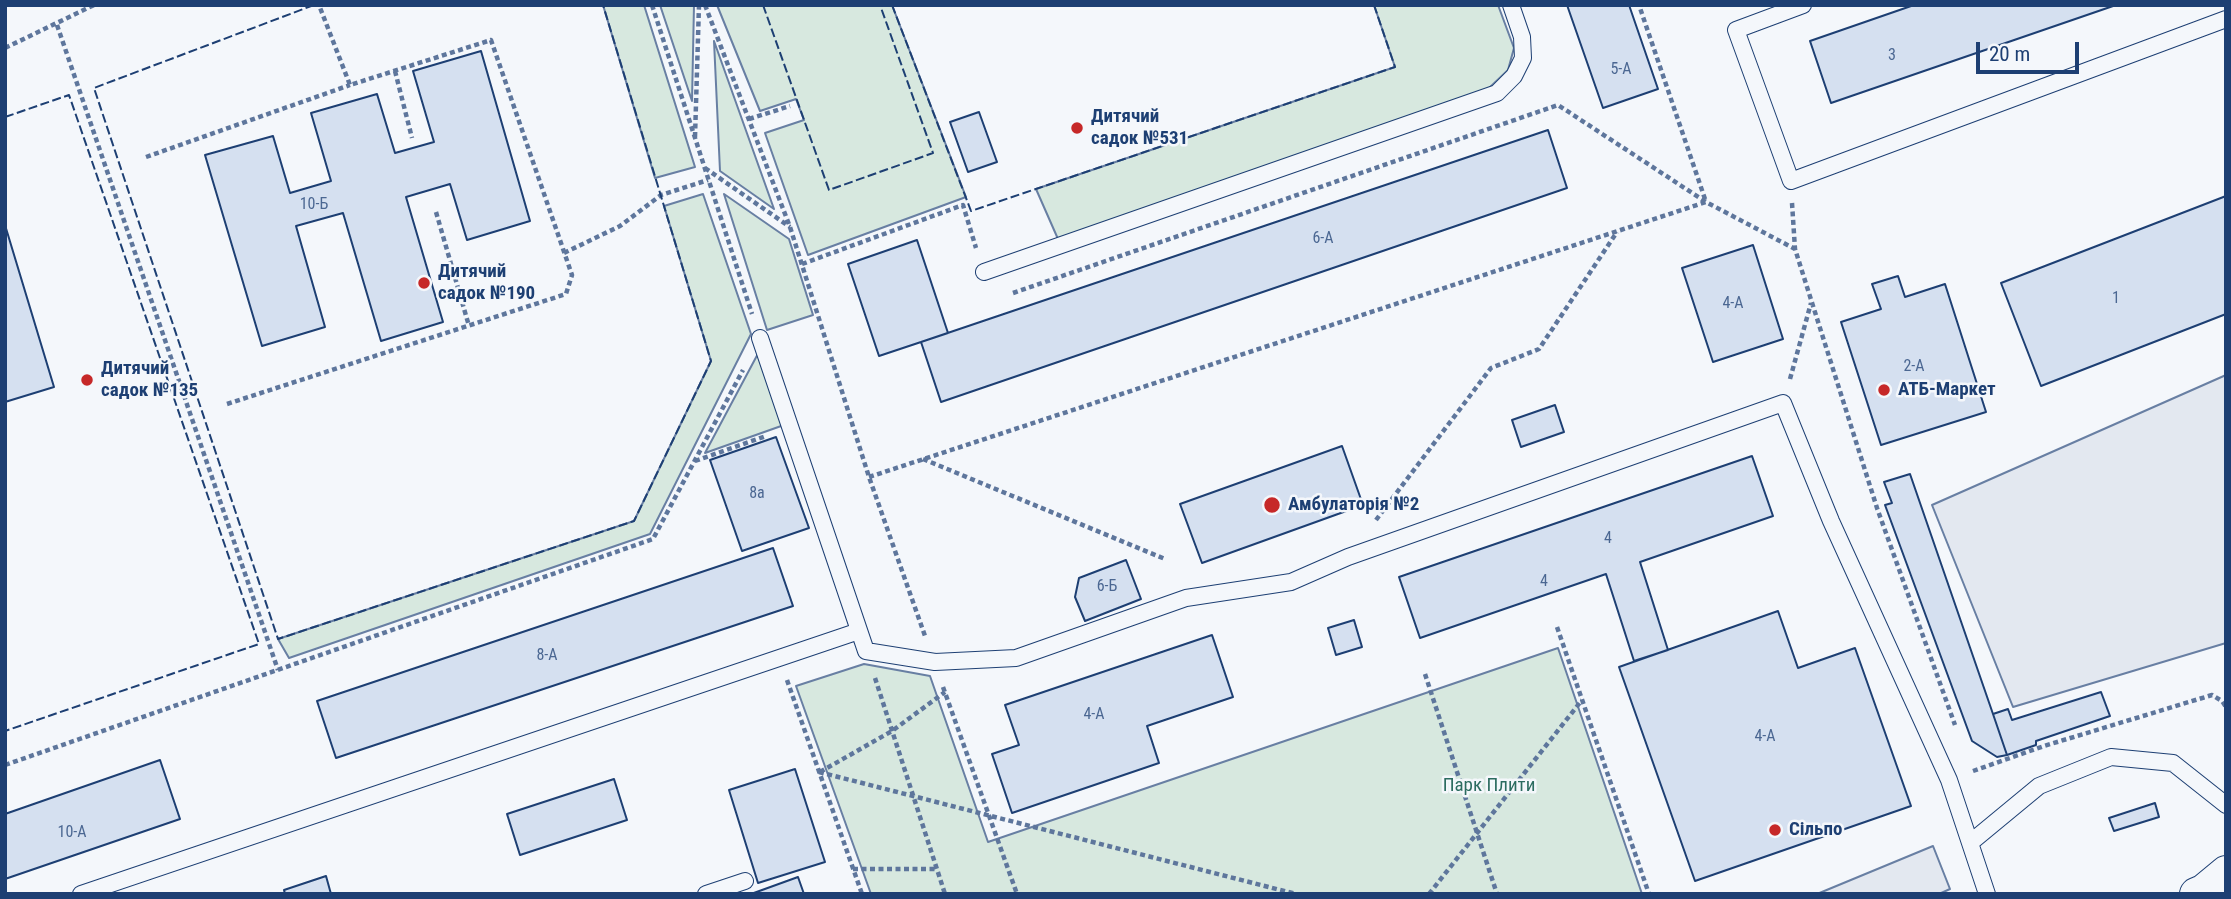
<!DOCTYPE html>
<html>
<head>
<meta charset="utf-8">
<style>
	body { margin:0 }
	#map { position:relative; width:2231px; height:899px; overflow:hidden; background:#f4f7fb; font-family:"Roboto Condensed",sans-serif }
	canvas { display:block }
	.frame { position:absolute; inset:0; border:7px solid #1d3f73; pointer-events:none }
	.scale { position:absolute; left:1976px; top:42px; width:103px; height:32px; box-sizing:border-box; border:4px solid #1d3f73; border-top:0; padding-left:9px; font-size:21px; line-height:24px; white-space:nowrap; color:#1d3f73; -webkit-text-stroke:5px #f4f7fb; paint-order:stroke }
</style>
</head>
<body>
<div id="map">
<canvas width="2231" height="899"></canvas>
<div class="frame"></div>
<div class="scale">20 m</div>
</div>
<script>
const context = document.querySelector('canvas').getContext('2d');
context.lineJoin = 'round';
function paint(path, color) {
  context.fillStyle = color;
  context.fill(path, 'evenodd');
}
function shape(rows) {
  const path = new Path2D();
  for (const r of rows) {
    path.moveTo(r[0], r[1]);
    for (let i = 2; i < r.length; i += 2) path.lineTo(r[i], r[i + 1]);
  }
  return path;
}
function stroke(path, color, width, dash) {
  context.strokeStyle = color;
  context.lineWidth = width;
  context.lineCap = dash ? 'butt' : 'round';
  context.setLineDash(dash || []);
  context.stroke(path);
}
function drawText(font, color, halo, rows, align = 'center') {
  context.font = font + ' "Roboto Condensed",sans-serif';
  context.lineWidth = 5;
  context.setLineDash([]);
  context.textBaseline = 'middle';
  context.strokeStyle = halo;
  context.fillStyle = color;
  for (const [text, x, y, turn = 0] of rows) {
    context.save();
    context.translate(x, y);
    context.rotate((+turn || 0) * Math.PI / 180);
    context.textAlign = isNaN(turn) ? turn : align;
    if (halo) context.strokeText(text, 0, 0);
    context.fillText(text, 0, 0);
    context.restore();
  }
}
const green = shape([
	[603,5,644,5,695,167,655,178,603,5],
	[660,5,694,5,692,101,660,5],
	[717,5,892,5,966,197,808,255,765,133,804,120,796,99,760,111,717,5],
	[1374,5,1498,5,1514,48,1508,70,1486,91,1058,239,1036,189,1395,67,1374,5],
	[714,41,774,209,720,171,714,41],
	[703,194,751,334,650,534,289,658,278,639,634,521,711,361,664,206,703,194],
	[724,194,789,239,813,315,767,330,724,194],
	[761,348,784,425,705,453,761,348],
	[1558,648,1642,894,871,894,796,686,864,664,930,676,988,842,1558,648]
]);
paint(green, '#d7e8df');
stroke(green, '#687fa3', 2);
const parking = shape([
	[2226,375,2226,643,2013,707,1932,505,2226,375],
	[1933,846,1950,889,1939,894,1817,894,1933,846]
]);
paint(parking, '#e3e8f0');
stroke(parking, '#687fa3', 2);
const building = shape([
	[1567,5,1629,5,1658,89,1603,108,1567,5],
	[1914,5,2116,5,1831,103,1810,41,1914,5],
	[481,51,530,221,467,240,450,184,406,197,443,322,381,341,343,213,296,226,325,327,262,346,205,155,273,136,290,193,331,181,311,113,377,94,395,153,434,142,413,71,481,51],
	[979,112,997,162,968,172,950,122,979,112],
	[1548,130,1567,188,941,402,921,342,1548,130],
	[2226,196,2226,314,2041,386,2001,283,2226,196],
	[5,225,54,387,5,402,5,225],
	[917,240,948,333,879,356,848,264,917,240],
	[1753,245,1783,339,1713,362,1682,268,1753,245],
	[1898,276,1905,297,1945,284,1986,412,1881,445,1841,322,1881,309,1872,284,1898,276],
	[1555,405,1564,432,1521,447,1512,420,1555,405],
	[776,437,809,528,742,551,710,460,776,437],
	[1342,446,1363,505,1202,563,1180,504,1342,446],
	[1752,456,1773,516,1640,562,1668,650,1634,661,1606,574,1420,638,1399,577,1752,456],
	[1910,474,1993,714,2007,755,1997,757,1972,741,1885,505,1892,503,1884,482,1910,474],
	[773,548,793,606,336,758,317,701,773,548],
	[1126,560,1141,599,1085,621,1075,597,1079,578,1126,560],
	[1778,611,1798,668,1855,648,1911,806,1695,881,1619,667,1778,611],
	[1354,620,1362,647,1336,655,1328,628,1354,620],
	[1212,635,1233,697,1147,726,1159,763,1012,813,992,754,1019,745,1005,705,1212,635],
	[2101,692,2110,716,2036,741,2036,745,2007,755,1993,714,2008,709,2012,720,2101,692],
	[160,760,180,819,5,879,5,814,160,760],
	[795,769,825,862,758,883,729,790,795,769],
	[614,779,627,820,520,855,507,814,614,779],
	[2155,803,2159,817,2114,831,2109,818,2155,803],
	[326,876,331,894,285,894,284,890,326,876],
	[798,877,804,894,751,894,798,877]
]);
paint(building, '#d5e0f0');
stroke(building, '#1d3f73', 2);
const service = shape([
	[1803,5,1736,30,1791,181,2226,19],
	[984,272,1497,93,1514,76,1523,58,1522,37,1511,5],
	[760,338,866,651,935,662,1016,658,1186,598,1291,582,1348,557,1783,403,1831,521,1949,780,1987,894],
	[1970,843,2039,786,2111,757,2173,763,2226,805],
	[81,894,859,631],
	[706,894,745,881]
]);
const minor = shape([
	[2196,894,2203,891,2226,872]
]);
stroke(service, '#1d3f73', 18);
stroke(minor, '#1d3f73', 34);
stroke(shape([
	[652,5,752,314],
	[705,5,790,227,869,477,925,636],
	[57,25,278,670],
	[5,48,94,5],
	[395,71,412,138],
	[749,119,790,106],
	[695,137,699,5],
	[146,157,350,85],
	[705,168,790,227],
	[1792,203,1795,249,1877,508,1955,725],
	[436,212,469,326],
	[564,253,620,226,661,195,708,180],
	[802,264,963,205,976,248],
	[1013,293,1558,105,1706,202,1795,249],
	[1790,379,1811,303],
	[227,404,566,294,572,275,491,40,350,85,319,5],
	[923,459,1165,559],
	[695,461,766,436],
	[869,477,1706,202,1639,5],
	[1376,520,1491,368,1539,349,1617,232],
	[1557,627,1649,894],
	[1425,674,1497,894],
	[875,678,945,894],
	[787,680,862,894],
	[943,687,1017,894],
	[5,765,653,539,743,370],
	[1973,771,2044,746,2212,695,2222,701,2226,707],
	[819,772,1296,894],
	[820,772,892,731,945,692],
	[853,869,937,869],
	[1429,894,1582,700]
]), '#5e769c', 4.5, [5, 3.5]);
stroke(service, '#f4f7fb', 16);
stroke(minor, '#f4f7fb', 32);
stroke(shape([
	[314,5,94,88,278,639,634,521,711,361,603,5],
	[763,5,829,190,933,153,880,5],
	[892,5,971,211,1395,67,1374,5],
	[5,117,69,95,259,644,5,731]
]), '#1d3f73', 2, [9, 3.5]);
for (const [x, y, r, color] of [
	[1077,128,7,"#c62828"],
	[424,283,7,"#c62828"],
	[87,380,7,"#c62828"],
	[1884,390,7,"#c62828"],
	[1272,505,9,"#c62828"],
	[1775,830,7,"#c62828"]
]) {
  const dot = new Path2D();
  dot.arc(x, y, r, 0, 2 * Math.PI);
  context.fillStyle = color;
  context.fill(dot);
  stroke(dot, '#f4f7fb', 2.5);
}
drawText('16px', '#4b6792', null, [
	["3",1892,56],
	["5-А",1621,70],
	["10-Б",314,205],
	["6-А",1323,239],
	["1",2116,299],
	["4-А",1733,304],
	["2-А",1914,367],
	["8а",757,494],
	["4",1608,539],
	["4",1544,582],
	["6-Б",1107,587],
	["8-А",547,656],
	["4-А",1094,715],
	["4-А",1765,737],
	["10-А",72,833]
]);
drawText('bold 19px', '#1d3f73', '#f4f7fb', [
	["Дитячий",1091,117],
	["садок №531",1091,139],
	["Дитячий",438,272],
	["садок №190",438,294],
	["Дитячий",101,369],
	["садок №135",101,391],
	["АТБ-Маркет",1898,390],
	["Амбулаторія №2",1288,505],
	["Сільпо",1789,830]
], 'left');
drawText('19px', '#2c6c60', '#f4f7fb', [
	["Парк Плити",1489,786]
]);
</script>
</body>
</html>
